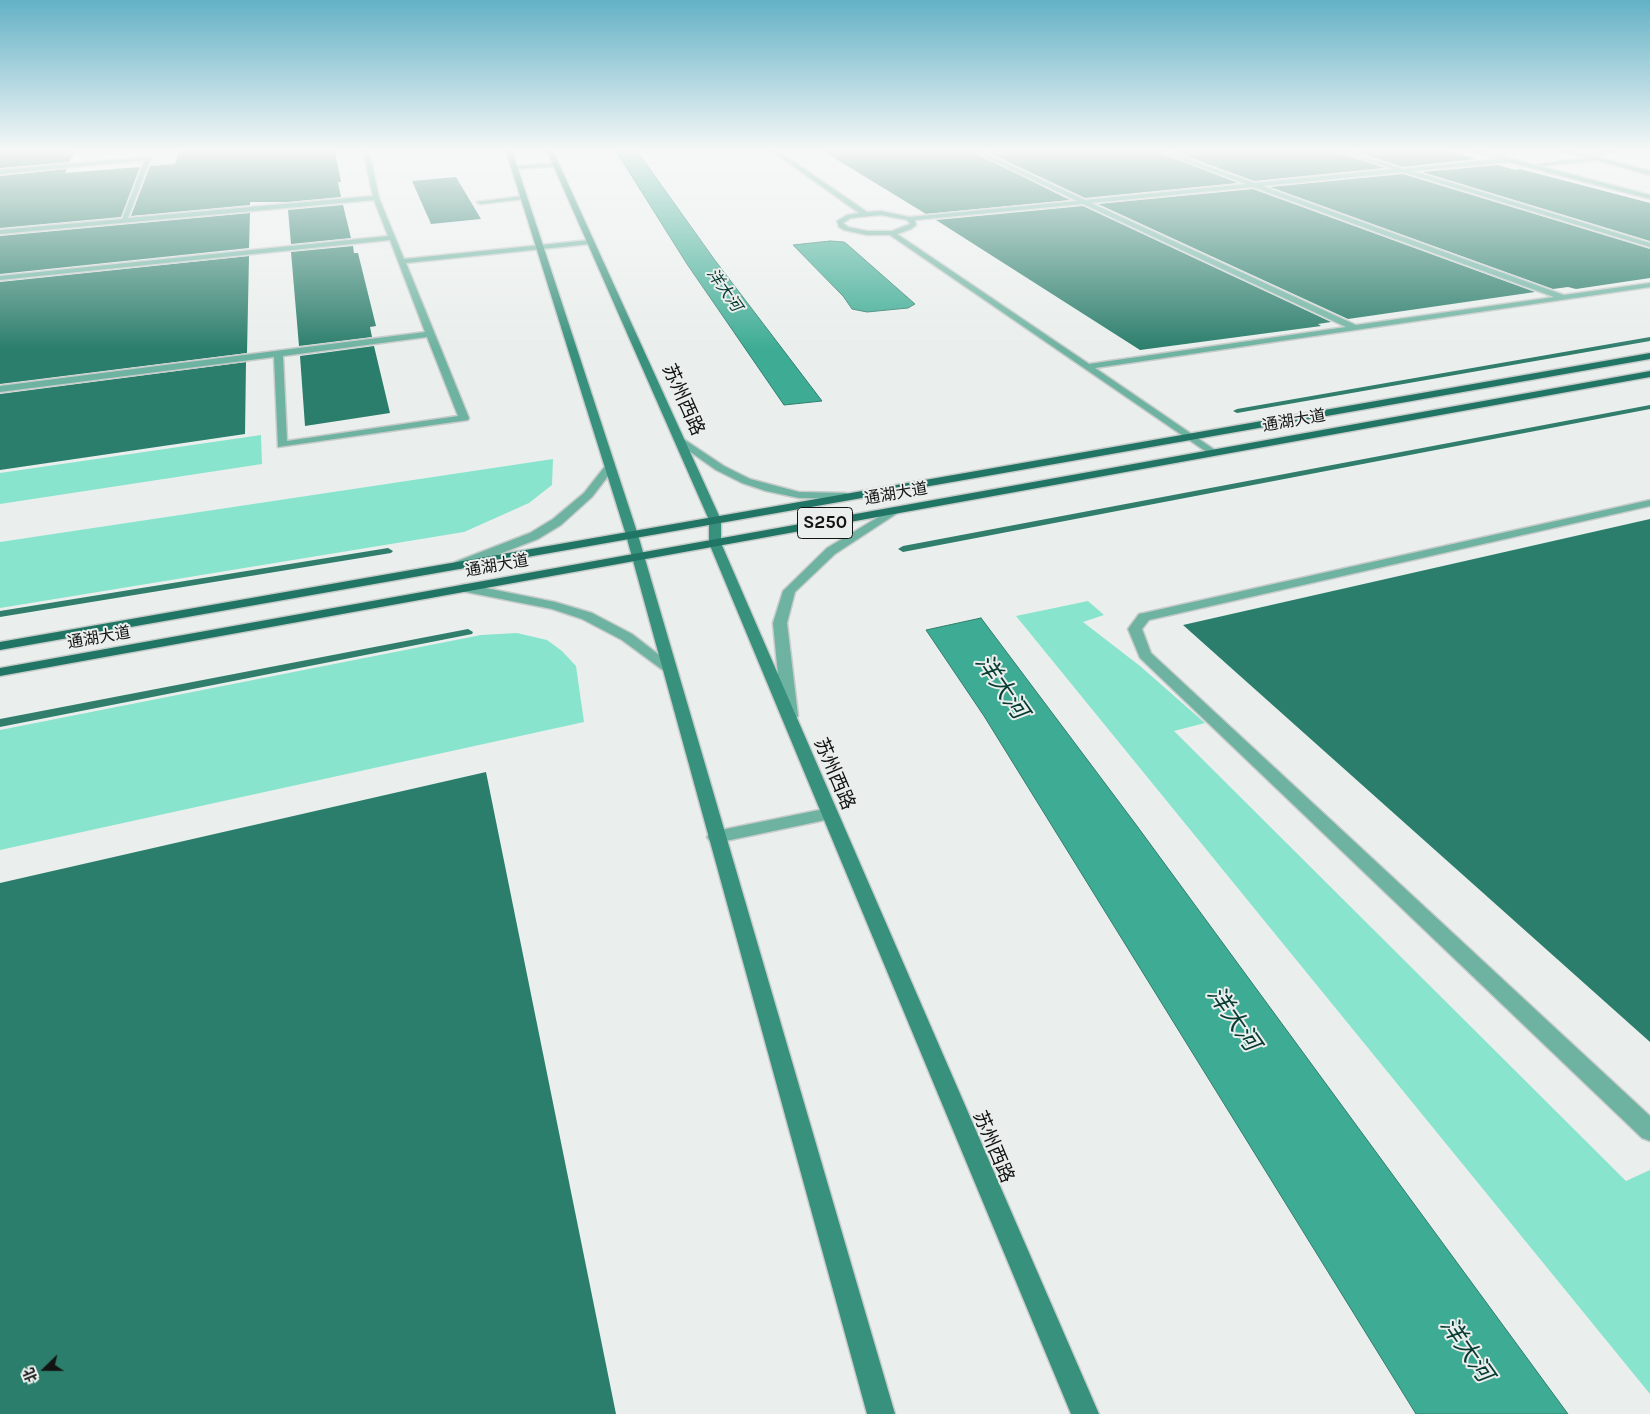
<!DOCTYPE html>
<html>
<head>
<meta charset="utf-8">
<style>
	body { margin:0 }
	#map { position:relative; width:1650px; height:1414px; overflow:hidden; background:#eaefed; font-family:Karla,"Noto Sans SC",sans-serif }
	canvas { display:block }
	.north { position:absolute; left:20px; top:1344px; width:50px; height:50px; -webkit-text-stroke:4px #eaefed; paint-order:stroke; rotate:248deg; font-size:14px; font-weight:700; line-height:20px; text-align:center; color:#121313 }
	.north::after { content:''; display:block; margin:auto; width:18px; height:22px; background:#121313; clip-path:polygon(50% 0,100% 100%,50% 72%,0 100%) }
</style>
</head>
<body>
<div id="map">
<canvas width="1650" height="1414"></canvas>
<div class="north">北</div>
</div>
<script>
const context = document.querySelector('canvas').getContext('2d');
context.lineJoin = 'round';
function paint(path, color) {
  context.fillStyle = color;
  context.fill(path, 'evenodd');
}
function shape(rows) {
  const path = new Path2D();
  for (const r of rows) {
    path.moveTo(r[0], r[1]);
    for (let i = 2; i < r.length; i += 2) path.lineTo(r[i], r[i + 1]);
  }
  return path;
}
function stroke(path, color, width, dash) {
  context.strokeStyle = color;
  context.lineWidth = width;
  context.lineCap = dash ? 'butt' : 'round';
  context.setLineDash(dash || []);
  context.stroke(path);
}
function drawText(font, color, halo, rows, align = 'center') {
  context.font = font + ' Karla,"Noto Sans SC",sans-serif';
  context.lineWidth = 4;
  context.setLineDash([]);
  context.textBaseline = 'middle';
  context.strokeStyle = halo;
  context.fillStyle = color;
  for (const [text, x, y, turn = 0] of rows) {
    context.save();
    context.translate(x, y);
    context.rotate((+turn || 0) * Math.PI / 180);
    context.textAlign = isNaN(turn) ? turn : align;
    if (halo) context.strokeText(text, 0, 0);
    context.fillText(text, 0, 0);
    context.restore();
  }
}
paint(shape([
	[261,435,262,464,0,504,0,473],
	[553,459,552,485,529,503,464,532,0,608,0,542],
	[1088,601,1104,615,1083,622,1140,666,1205,723,1174,731,1626,1181,1650,1170,1650,1394,1016,616],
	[517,633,547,640,562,651,576,666,584,722,0,850,0,730,481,635]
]), '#89e4cd');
const water = shape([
	[616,151,637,151,714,259,822,401,784,405,687,264,616,151],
	[830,241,844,242,848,245,915,304,908,308,867,312,852,309,843,296,793,245,830,241],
	[981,618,1137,826,1568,1414,1416,1414,984,716,926,630,981,618]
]);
paint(water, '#3eac94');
stroke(water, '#317e6d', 1);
paint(shape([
	[1650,337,1650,341,1237,413,1233,411,1237,409,1650,337],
	[1650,405,1650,409,903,552,898,549,903,546,1650,405],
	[388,548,393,551,391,553,0,617,0,611,388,548],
	[468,629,473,632,472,634,0,727,0,719,468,629]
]), '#317e6d');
paint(shape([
	[0,151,76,151,69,162,0,168],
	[179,151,335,151,341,182,338,182,341,197,287,202,250,202,250,205,131,216,150,166,175,164],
	[823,151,971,151,1070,200,926,214],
	[985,151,1156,151,1238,183,1085,198],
	[1172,151,1335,151,1385,168,1254,181],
	[1353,151,1447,151,1477,159,1403,167],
	[1498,165,1515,170,1520,169,1650,203,1650,241,1422,172],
	[140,167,121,217,0,228,0,176,67,169,65,173],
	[1403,174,1650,249,1650,278,1576,289,1568,287,1553,289,1270,187],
	[456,177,481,219,431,224,412,181],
	[1253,189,1535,292,1348,319,1098,204],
	[343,205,351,238,291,244,288,210],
	[1083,206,1331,322,1318,324,1321,326,1140,350,936,220],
	[250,213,249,248,0,274,0,236],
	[353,246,354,253,358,253,376,326,370,327,372,337,299,346,291,252],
	[249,256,247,353,0,384,0,282],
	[374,346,390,413,305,426,300,356],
	[246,362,245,434,0,470,0,394],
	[1650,519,1650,1042,1183,625],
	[486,772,616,1414,0,1414,0,883]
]), '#2c7e6c');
const service = shape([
	[363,151,369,151,379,198,404,259,590,240,593,242,590,244,406,263,469,418,468,420,278,447,274,357,0,392,0,386,425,332,390,240,0,280,0,276,388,236,374,200,0,234,0,230,122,219,145,160,0,174,0,170,151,157,128,218,373,196,363,151],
	[427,337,458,416,287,441,283,356,427,337],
	[772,151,778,151,867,212,881,211,909,217,1077,201,973,151,980,151,1085,200,1246,184,1158,151,1166,151,1254,183,1394,169,1337,151,1346,151,1403,169,1499,159,1472,151,1481,151,1650,195,1650,199,1508,162,1412,171,1650,243,1650,247,1403,172,1262,186,1564,295,1650,283,1650,287,1095,368,1215,450,1216,452,1215,454,1211,455,890,235,867,235,844,230,839,227,837,221,847,215,859,213,772,151],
	[1253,187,1554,297,1356,325,1091,203,1253,187],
	[1083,204,1346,327,1089,364,897,234,911,229,916,225,915,220,1083,204],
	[881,215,907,220,910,224,892,231,867,231,848,227,843,223,851,218,881,215],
	[1601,151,1617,151,1585,157,1582,155,1601,151],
	[1595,157,1597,160,1541,166,1538,164,1595,157],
	[523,196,525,199,480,204,477,202,523,196],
	[1650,500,1650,506,1149,620,1142,629,1151,653,1650,1116,1650,1141,1642,1138,1140,658,1128,629,1139,614,1144,613,1650,500]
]);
const tertiary = shape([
	[1563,151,1572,151,1650,171,1650,175,1563,151],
	[556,163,558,166,514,169,511,167,556,163],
	[679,436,724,466,750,479,799,492,846,493,852,496,846,499,799,498,766,491,742,483,716,470,675,441,674,439,675,437,679,436],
	[610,464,615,467,592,497,561,525,538,539,463,568,459,569,453,565,455,562,530,533,553,519,584,493,606,465,610,464],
	[895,507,901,510,899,512,835,554,795,592,787,623,798,716,795,719,785,719,782,716,773,623,783,591,827,548,895,507],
	[466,584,555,602,592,613,632,634,676,668,674,671,669,672,664,671,622,640,582,619,552,609,461,591,460,588,461,585,466,584],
	[829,808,835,810,837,814,835,818,716,843,710,841,707,837,710,833,716,831,829,808]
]);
const secondary = shape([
	[506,151,512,151,638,535,895,1414,867,1414,626,535,506,151],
	[547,151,553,151,721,520,721,543,1099,1414,1071,1414,709,543,709,520,547,151]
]);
const primary = shape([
	[1650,353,1650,359,0,650,0,642,1650,353],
	[1650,371,1650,377,0,676,0,668,1650,371]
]);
stroke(service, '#c7ccca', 3);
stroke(tertiary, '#c7ccca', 3);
stroke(secondary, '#c7ccca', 3);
stroke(primary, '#c7ccca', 3);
paint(service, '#6eb3a1');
paint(tertiary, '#6eb3a1');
paint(secondary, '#38917d');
paint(primary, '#207564');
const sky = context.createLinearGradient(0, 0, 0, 349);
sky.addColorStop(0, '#64b1c6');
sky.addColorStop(0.43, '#f6f8f7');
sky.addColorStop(1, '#f6f8f700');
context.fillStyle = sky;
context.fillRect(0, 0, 1650, 349);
drawText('italic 16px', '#083b31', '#eaefed', [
	["洋大河",724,290,55]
]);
drawText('16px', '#121313', '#eaefed', [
	["通湖大道",1294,421,-10],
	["通湖大道",896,494,-10],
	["通湖大道",497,566,-10],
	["通湖大道",99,638,-10]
]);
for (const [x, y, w] of [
	[825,523,55]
]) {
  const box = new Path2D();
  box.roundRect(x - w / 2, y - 15.5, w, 31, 4);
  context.fillStyle = '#eaefed';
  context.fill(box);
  stroke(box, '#121313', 1);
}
drawText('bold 18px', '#121313', null, [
	["S250",825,523]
]);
drawText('19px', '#121313', '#eaefed', [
	["苏州西路",683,400,66],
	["苏州西路",834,774,67],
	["苏州西路",993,1147,67]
]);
drawText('italic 24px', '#083b31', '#eaefed', [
	["洋大河",1001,687,55],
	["洋大河",1233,1019,55],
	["洋大河",1466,1350,55]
]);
</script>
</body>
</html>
